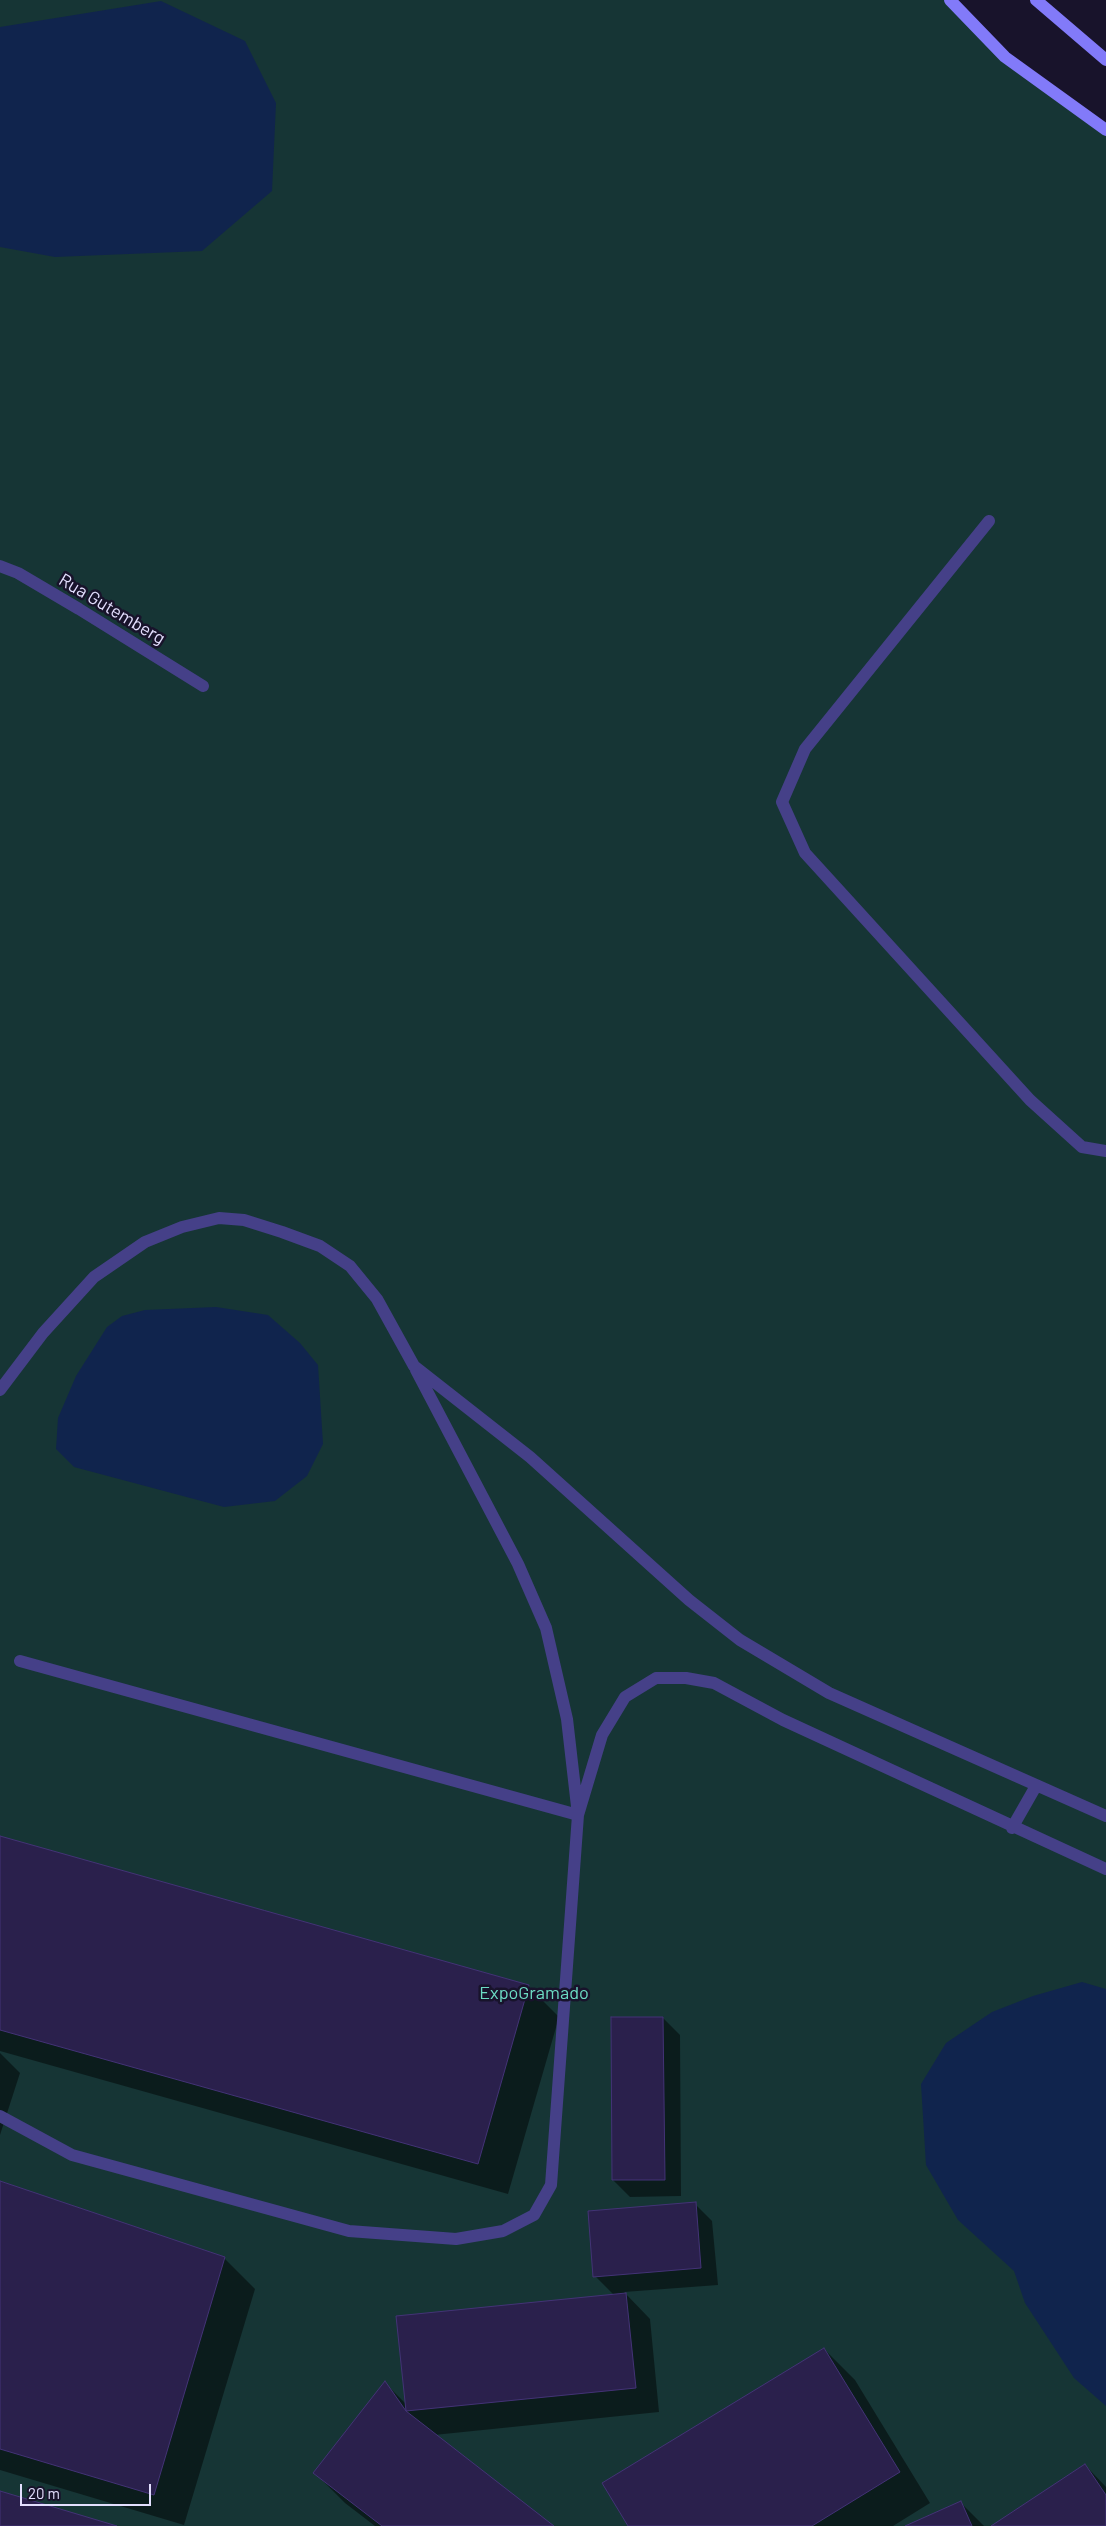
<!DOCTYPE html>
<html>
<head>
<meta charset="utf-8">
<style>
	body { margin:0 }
	#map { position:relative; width:1106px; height:2526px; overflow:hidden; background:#18132b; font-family:Barlow,sans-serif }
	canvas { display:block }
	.scale { position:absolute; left:20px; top:2484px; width:131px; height:22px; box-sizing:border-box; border:2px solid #e3dffe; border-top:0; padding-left:6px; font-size:15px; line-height:18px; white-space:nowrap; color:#e3dffe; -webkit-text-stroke:4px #18132b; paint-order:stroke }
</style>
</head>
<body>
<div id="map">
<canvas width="1106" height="2526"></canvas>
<div class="scale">20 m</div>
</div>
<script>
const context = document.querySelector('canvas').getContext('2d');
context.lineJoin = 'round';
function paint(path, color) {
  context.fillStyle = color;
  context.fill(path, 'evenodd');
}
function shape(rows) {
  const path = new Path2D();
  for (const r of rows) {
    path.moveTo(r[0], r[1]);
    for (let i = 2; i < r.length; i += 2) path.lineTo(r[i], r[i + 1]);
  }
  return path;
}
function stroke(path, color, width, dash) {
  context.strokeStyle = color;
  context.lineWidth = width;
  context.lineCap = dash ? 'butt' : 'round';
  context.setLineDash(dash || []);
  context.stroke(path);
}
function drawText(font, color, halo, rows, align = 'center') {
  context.font = font + ' Barlow,sans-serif';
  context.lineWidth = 5;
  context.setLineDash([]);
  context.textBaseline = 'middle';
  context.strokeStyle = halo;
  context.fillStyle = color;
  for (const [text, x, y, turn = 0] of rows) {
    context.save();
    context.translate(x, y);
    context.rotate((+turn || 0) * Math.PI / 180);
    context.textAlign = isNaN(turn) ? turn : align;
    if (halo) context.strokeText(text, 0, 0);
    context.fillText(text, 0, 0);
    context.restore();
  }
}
paint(shape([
	[0,0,950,0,1005,57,1106,130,1106,2526,0,2526]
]), '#163535');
paint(shape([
	[161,1,245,41,276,103,272,191,202,251,55,257,0,247,0,27],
	[216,1307,268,1315,300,1343,318,1365,323,1444,307,1476,275,1501,224,1507,74,1467,56,1449,58,1418,76,1376,107,1327,122,1316,145,1310],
	[1082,1982,1106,1989,1106,2406,1074,2378,1025,2303,1014,2271,958,2220,926,2165,921,2084,946,2043,992,2012,1033,1996]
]), '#10244d');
paint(shape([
	[0,1837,528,1986,559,2017,508,2194,0,2051],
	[663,2018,680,2035,681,2196,630,2197,613,2180],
	[0,2053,20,2073,0,2135],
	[0,2183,224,2258,255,2289,184,2525,0,2470],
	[695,2204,712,2221,718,2285,624,2292,650,2319,659,2412,434,2435,552,2526,375,2526,345,2503,315,2473,385,2383,406,2404,614,2295,595,2276],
	[824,2349,855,2380,930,2503,893,2526,630,2526],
	[1085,2465,1106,2487,1106,2526,993,2526],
	[961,2503,984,2526,908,2526]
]), '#0007');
const building = shape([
	[0,1836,529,1985,478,2164,0,2030,0,1836],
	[611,2017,663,2017,665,2180,612,2180,611,2017],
	[0,2181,225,2257,154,2495,0,2449,0,2181],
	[696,2202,701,2268,593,2277,588,2211,696,2202],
	[626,2293,636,2388,406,2411,396,2316,626,2293],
	[824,2348,900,2472,812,2526,628,2526,602,2483,824,2348],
	[385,2381,406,2411,554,2526,382,2526,313,2473,385,2381],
	[1085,2464,1106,2495,1106,2526,991,2526,1085,2464],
	[0,2491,117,2526,0,2526,0,2491],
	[961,2501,972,2526,905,2526,961,2501]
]);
paint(building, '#2a204c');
stroke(building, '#433376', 1);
stroke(shape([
	[0,1390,43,1333,94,1277,145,1242,182,1227,219,1218,244,1220,282,1232,320,1246,350,1266,377,1299,414,1366,530,1457,689,1600,740,1640,829,1693,1106,1816],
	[20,1661,578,1815,567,1719,546,1628,518,1564,416,1370],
	[1012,1828,1036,1786],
	[0,2116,72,2155,349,2231,456,2239,503,2231,534,2215,551,2185,578,1815,602,1735,625,1697,656,1678,686,1678,714,1683,783,1720,1106,1869]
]), '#454088', 12);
stroke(shape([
	[989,521,805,749,782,802,805,853,1030,1100,1082,1147,1106,1151],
	[0,566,18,573,79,609,203,686]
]), '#454088', 12);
stroke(shape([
	[950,0,1005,57,1106,130],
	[1036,0,1106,60]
]), '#827af9', 12);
drawText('18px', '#e3dffe', '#18132b', [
	["Rua Gutemberg",112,609,31]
]);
drawText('18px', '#6cdcc4', '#18132b', [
	["ExpoGramado",534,1993]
]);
</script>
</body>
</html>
